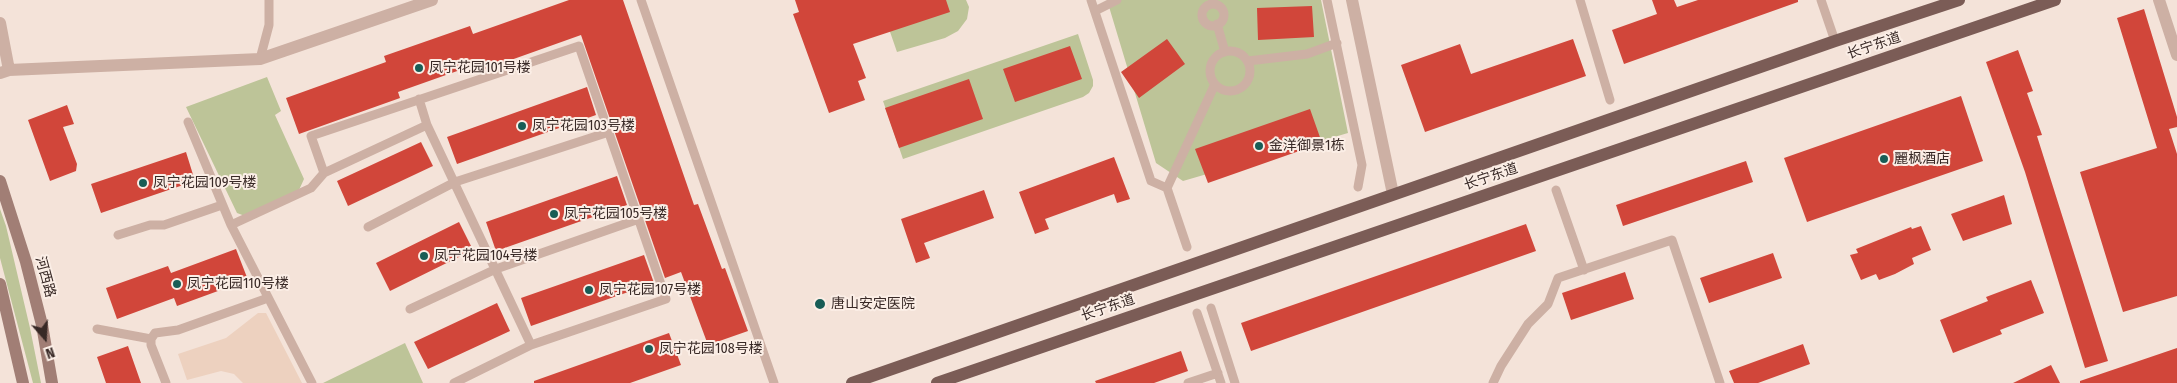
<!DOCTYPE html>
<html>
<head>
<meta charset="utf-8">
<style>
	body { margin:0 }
	#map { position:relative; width:2177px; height:383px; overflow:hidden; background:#f4e3d9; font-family:"Fira Sans Condensed",sans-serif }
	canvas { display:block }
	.north { position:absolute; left:20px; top:313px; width:50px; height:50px; -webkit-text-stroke:4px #fbeee6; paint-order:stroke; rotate:161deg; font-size:14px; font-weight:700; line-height:20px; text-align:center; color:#382926 }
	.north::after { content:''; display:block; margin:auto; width:18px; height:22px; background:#382926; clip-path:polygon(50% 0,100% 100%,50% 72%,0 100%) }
</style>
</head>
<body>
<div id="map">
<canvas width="2177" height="383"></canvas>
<div class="north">N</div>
</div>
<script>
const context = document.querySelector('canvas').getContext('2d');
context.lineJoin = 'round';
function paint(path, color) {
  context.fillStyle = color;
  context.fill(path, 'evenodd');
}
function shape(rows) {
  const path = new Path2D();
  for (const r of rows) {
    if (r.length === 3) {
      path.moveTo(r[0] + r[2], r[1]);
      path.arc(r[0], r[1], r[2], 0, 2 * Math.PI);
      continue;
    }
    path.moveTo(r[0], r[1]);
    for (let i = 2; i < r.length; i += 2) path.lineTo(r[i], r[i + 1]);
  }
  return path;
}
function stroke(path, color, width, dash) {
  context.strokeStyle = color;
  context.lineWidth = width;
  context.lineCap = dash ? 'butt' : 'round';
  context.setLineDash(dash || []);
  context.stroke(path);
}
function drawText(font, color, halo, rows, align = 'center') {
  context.font = font + ' "Fira Sans Condensed","Noto Sans SC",sans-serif';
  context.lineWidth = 4;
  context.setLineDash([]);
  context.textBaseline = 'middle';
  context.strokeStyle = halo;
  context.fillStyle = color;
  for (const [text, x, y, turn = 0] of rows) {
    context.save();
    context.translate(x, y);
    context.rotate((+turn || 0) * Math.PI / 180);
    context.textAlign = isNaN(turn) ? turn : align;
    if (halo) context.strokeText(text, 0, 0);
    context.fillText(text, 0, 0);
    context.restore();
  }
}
paint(shape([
	[879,0,966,0,969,7,967,19,958,31,945,38,897,52],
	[1107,0,1321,0,1348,133,1183,181,1156,163],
	[1078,34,1093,80,1093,86,1089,93,1083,97,903,159,883,101],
	[267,77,281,111,275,115,304,179,299,190,245,216,237,213,186,107],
	[0,209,6,226,30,328,41,383,33,383,0,258],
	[405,343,423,383,323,383]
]), '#bdc498');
paint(shape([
	[258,313,266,313,302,383,243,383,234,374,221,371,187,380,178,354,226,338]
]), '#edd1bf');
paint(shape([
	[569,0,623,0,694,205,698,204,722,269,725,268,748,331,708,345,681,272,665,278,581,35,480,71,477,64,398,92,400,98,299,134,286,98,386,62,384,56,470,26,473,34],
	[795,0,946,0,950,12,853,44,866,78,858,81,865,100,829,113,793,14,799,12],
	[1652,0,1674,0,1677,7,1698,0,1798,0,1798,2,1624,64,1612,30,1657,14],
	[1312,6,1314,37,1258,40,1257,8],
	[2144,9,2177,117,2177,127,2169,129,2177,154,2177,296,2123,312,2080,172,2157,148,2117,18],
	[1167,39,1185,64,1139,98,1121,72],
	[1573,39,1586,76,1425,132,1401,65,1460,44,1471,74],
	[1070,46,1082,79,1015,102,1003,69],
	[2018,50,2033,91,2027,93,2042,135,2037,136,2108,361,2085,368,2025,172,1986,62],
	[969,79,983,119,899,148,885,108],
	[587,87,596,115,457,164,447,137],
	[1961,96,1983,161,1807,222,1784,158],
	[67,105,74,124,63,127,77,164,76,171,50,181,28,120],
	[1310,109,1322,143,1208,183,1195,149],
	[421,142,433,166,348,206,337,181],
	[186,152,195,181,101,213,91,184],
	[1114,157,1130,199,1117,203,1114,194,1045,219,1049,229,1035,234,1019,192],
	[1746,161,1753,182,1623,226,1616,205],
	[617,176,627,205,496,251,486,222],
	[984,190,994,218,924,243,930,258,916,263,901,219],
	[2004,195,2012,224,1963,241,1951,214],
	[459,222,473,250,390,291,376,263],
	[1526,224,1536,251,1251,351,1241,323],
	[1921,226,1931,250,1912,258,1914,264,1895,274,1879,280,1876,274,1861,280,1850,255,1858,253,1856,249,1911,227,1912,229],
	[236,249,248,280,177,306,174,298,117,319,106,288,168,266,171,273],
	[1773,253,1782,278,1709,303,1700,278],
	[644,255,654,283,531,326,521,298],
	[1625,272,1634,299,1571,320,1562,293],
	[2031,280,2044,313,2000,330,2002,334,1953,353,1940,320,1988,301,1986,297],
	[497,303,510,331,428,369,414,342],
	[669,333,681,365,630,383,534,383,534,381],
	[1803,344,1810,364,1758,383,1734,383,1729,371],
	[128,346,141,383,106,383,97,357],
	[2177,348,2177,383,2080,383,2080,381],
	[1181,351,1188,371,1154,383,1096,383,1095,381],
	[2051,365,2060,383,2013,383]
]), '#d1463a');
stroke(shape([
	[641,0,774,383],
	[1091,0,1151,181,1167,188,1187,247],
	[1327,0,1362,165,1358,187],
	[1580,0,1610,100],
	[1821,0,1835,41],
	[1213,15,11],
	[1095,11,1117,0],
	[1217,24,1225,52],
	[1230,71,20],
	[260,59,269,25,269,0],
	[1248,61,1307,54,1337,43],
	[419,99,427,125],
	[188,122,231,225],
	[324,173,311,136,579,46,666,299,531,345],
	[1167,188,1215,84],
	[1556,190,1584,270],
	[368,227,455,182,609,132],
	[118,235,150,225,164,225,222,205],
	[1211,308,1235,383],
	[410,309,496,269,639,219],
	[1197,313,1221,383],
	[97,329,151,339],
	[166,383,151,345,151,339,155,333,178,330,268,298],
	[312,383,231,225,311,188,324,173,427,125,531,345,454,383],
	[1188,383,1218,373],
	[1493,383,1501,366,1528,324,1548,304,1558,278,1672,240,1720,383]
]), '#cdb0a4', 9);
stroke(shape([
	[1352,0,1393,194],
	[2159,0,2177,55],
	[0,23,9,70],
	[0,73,9,70,260,59,432,0]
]), '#cdb0a4', 12);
stroke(shape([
	[0,181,26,262,42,325,52,383],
	[0,284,23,383]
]), '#a17e75', 12);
stroke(shape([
	[852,383,1835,41,1959,0],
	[937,383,2055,0]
]), '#7b5c56', 12);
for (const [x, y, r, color] of [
	[419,68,5,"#185d56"],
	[522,126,5,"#185d56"],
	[1259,146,5,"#185d56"],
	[1884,159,5,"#185d56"],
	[143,183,5,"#185d56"],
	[554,214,5,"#185d56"],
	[424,256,5,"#185d56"],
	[177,284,5,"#185d56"],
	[589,290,5,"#185d56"],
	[820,304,6,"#185d56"],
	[649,349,5,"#185d56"]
]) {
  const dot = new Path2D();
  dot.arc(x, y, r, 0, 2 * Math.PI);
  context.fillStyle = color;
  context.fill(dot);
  stroke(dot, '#fbeee6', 2);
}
drawText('14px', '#382926', '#fbeee6', [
	["长宁东道",1874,46,-19],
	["长宁东道",1491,177,-19],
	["河西路",45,277,75],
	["长宁东道",1108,308,-19]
]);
drawText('14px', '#382926', '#fbeee6', [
	["凤宁花园101号楼",429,68],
	["凤宁花园103号楼",532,126],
	["金洋御景1栋",1269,146],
	["麗枫酒店",1894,159],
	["凤宁花园109号楼",153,183],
	["凤宁花园105号楼",564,214],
	["凤宁花园104号楼",434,256],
	["凤宁花园110号楼",187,284],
	["凤宁花园107号楼",599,290],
	["唐山安定医院",831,304],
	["凤宁花园108号楼",659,349]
], 'left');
</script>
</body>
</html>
